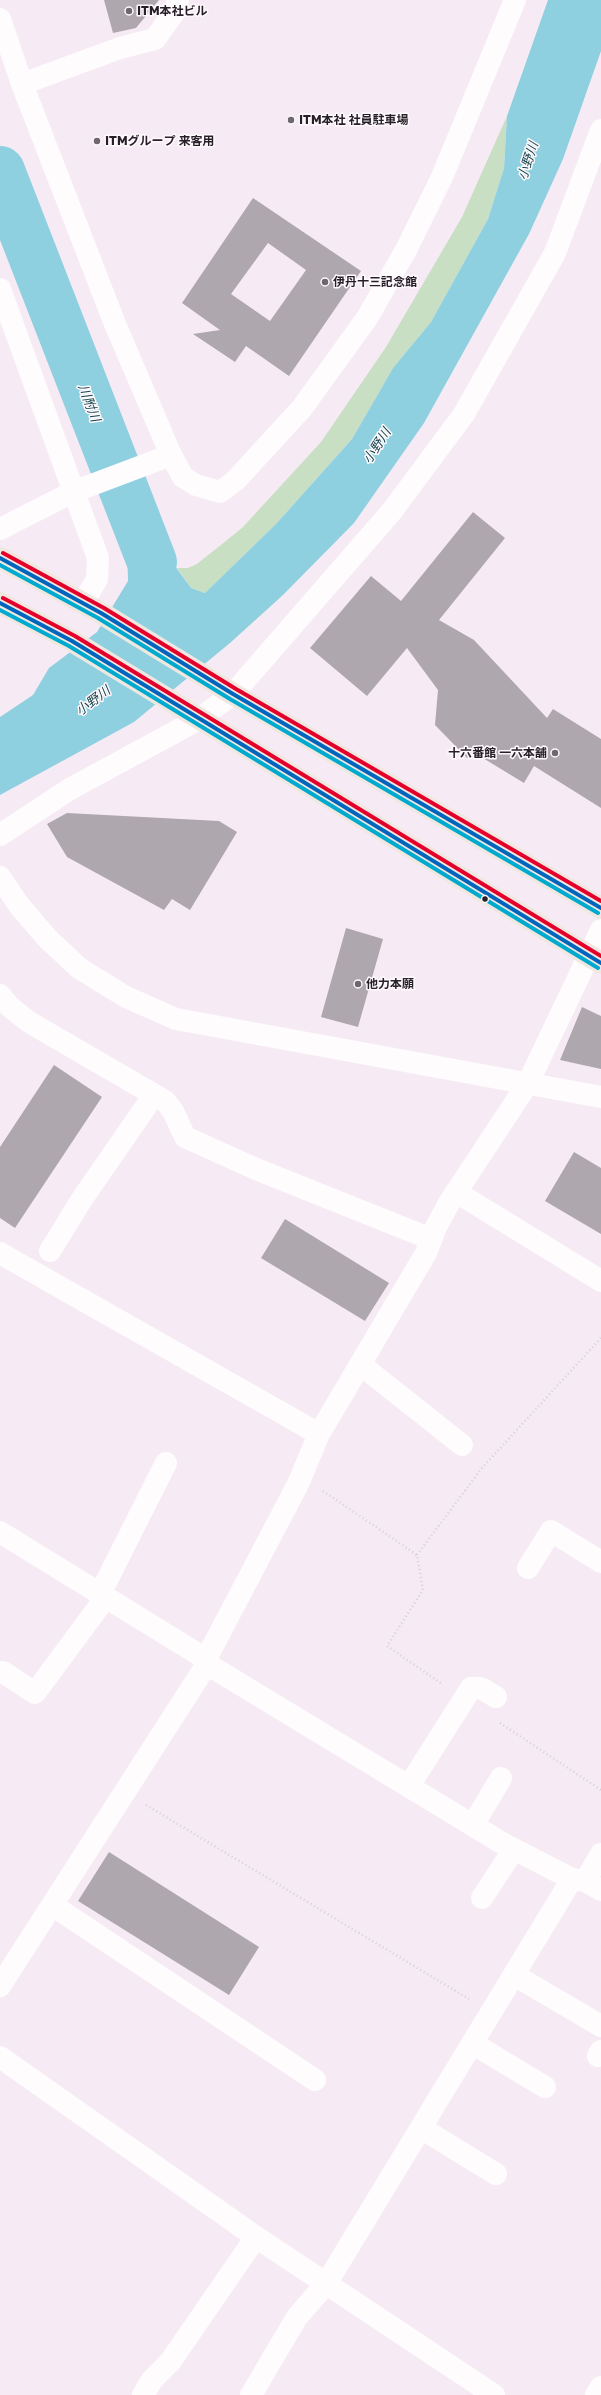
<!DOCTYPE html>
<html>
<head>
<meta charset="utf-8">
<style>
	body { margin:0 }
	canvas { display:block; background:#f6ebf4 }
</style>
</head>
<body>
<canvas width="601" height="2395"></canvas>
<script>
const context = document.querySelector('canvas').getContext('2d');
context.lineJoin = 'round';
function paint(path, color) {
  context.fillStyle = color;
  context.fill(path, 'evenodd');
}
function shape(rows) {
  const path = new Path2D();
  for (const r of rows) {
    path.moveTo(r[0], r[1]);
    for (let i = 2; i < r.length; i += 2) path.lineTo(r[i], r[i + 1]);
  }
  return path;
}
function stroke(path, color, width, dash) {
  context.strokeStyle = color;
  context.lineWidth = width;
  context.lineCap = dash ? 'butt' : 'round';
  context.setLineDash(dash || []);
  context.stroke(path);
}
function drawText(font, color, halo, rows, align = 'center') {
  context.font = font + ' "Golos Text","Noto Sans JP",sans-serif';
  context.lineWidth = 3;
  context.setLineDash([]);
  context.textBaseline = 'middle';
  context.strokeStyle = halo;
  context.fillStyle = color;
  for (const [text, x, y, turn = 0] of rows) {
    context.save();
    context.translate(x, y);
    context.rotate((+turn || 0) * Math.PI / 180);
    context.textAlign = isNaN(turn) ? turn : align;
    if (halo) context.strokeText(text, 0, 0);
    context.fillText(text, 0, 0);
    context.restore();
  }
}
paint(shape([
	[507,116,504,168,488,219,431,322,393,368,352,439,277,523,205,593,191,588,177,568,188,568,197,564,242,528,321,442,386,347,462,217]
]), '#c8dfc4');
paint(shape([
	[548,0,601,0,601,51,563,159,529,234,424,423,354,523,283,595,230,643,134,722,0,795,0,717,33,695,49,668,97,632,128,581,126,499,191,588,205,593,277,523,352,439,393,368,431,322,488,219,504,168,507,116]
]), '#8ed0e0');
stroke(shape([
	[0,171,152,562]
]), '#8ed0e0', 50);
paint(shape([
	[104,0,159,0,136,28,113,33],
	[253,198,361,271,289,376,246,346,235,362,193,334,220,330,182,303],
	[268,243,306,270,270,321,231,294],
	[473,512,505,538,439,620,474,640,547,718,553,709,601,739,601,808,534,766,524,783,473,752,467,758,435,725,438,690,407,648,367,696,310,648,371,576,401,601],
	[67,813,219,821,237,832,190,910,172,899,164,910,67,857,47,824],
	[346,928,383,939,358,1027,321,1017],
	[582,1007,601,1016,601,1069,560,1060],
	[54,1065,102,1097,15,1228,0,1218,0,1147],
	[574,1152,601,1168,601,1234,545,1201],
	[285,1219,389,1283,365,1321,261,1258],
	[109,1852,259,1947,229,1995,78,1901]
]), '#afa7ae');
stroke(shape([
	[323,1491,417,1555,423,1590,387,1646,442,1684],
	[417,1555,482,1468,601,1338],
	[500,1723,601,1790],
	[146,1805,469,1999]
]), '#d3d1d3', 2.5, [1, 3]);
stroke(shape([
	[0,19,22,84,115,324,171,455,183,477,196,485,220,492,235,481,302,408,367,318,406,250,442,177,515,0],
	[22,84,120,48,155,39,175,11,178,0],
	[0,289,98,558,97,579,83,603],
	[0,529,73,492,171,455],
	[0,835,70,789,199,719,233,694,392,511,464,414,555,253,601,130],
	[0,877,18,904,47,938,79,968,126,997,176,1019,601,1097],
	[601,930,528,1083,449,1203,436,1227,426,1253,319,1434,298,1484,206,1659,207,1664,502,1843,572,1879,585,1881,601,1890],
	[0,995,9,1006,29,1022,165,1101,173,1111,185,1137,256,1169,431,1239],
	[456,1192,601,1281],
	[50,1251,82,1199,154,1095],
	[0,1253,319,1434],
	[361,1365,462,1445],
	[0,1532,206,1659],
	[528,1568,551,1531,601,1562],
	[100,1594,166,1463],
	[3,1672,35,1693,106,1597],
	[409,1786,471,1688,481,1688,496,1697],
	[473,1825,501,1778],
	[585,1881,601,1854],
	[482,1898,514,1849],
	[52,1905,315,2080],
	[514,1975,601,2026],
	[0,1986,207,1664],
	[472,2043,545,2087],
	[598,2056,601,2051],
	[0,2057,256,2237,494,2395],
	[421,2128,496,2174],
	[143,2395,152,2380,170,2362,256,2237],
	[251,2395,297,2317,326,2284,572,1879],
	[596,2395,601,2387]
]), '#fefcfd', 22);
stroke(shape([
	[0,558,101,613,233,694,601,908],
	[0,603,72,641,601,963]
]), '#f0e8e0', 22);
stroke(shape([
	[0,558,101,613,233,694,601,908],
	[0,603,72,641,601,963]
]), '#0065bd', 4);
stroke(shape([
	[0,565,98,618,230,699,598,913],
	[0,610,69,646,598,968]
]), '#00a9ce', 4);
stroke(shape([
	[3,553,104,608,236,689,601,901],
	[3,598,75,636,601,956]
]), '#e4002b', 4);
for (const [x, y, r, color] of [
	[129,11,4,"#6f666e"],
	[291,120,4,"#6f666e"],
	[97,141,4,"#6f666e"],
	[325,282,4,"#6f666e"],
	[555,753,4,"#6f666e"],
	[485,899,3.5,"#261f26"],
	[358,984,4,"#6f666e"]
]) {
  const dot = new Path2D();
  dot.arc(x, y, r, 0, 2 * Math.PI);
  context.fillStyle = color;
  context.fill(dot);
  stroke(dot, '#fefafd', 1.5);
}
drawText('bold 12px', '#261f26', '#fefafd', [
	["ITM本社ビル",137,11],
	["ITM本社 社員駐車場",299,120],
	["ITMグループ 来客用",105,141],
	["伊丹十三記念館",333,282],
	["十六番館 一六本舗",547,753,"right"],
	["他力本願",366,984]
], 'left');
drawText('italic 13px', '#18454e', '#fefafd', [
	["小野川",528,161,-72],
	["川附川",89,403,69],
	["小野川",377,446,-57],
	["小野川",93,701,-37]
]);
</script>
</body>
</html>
